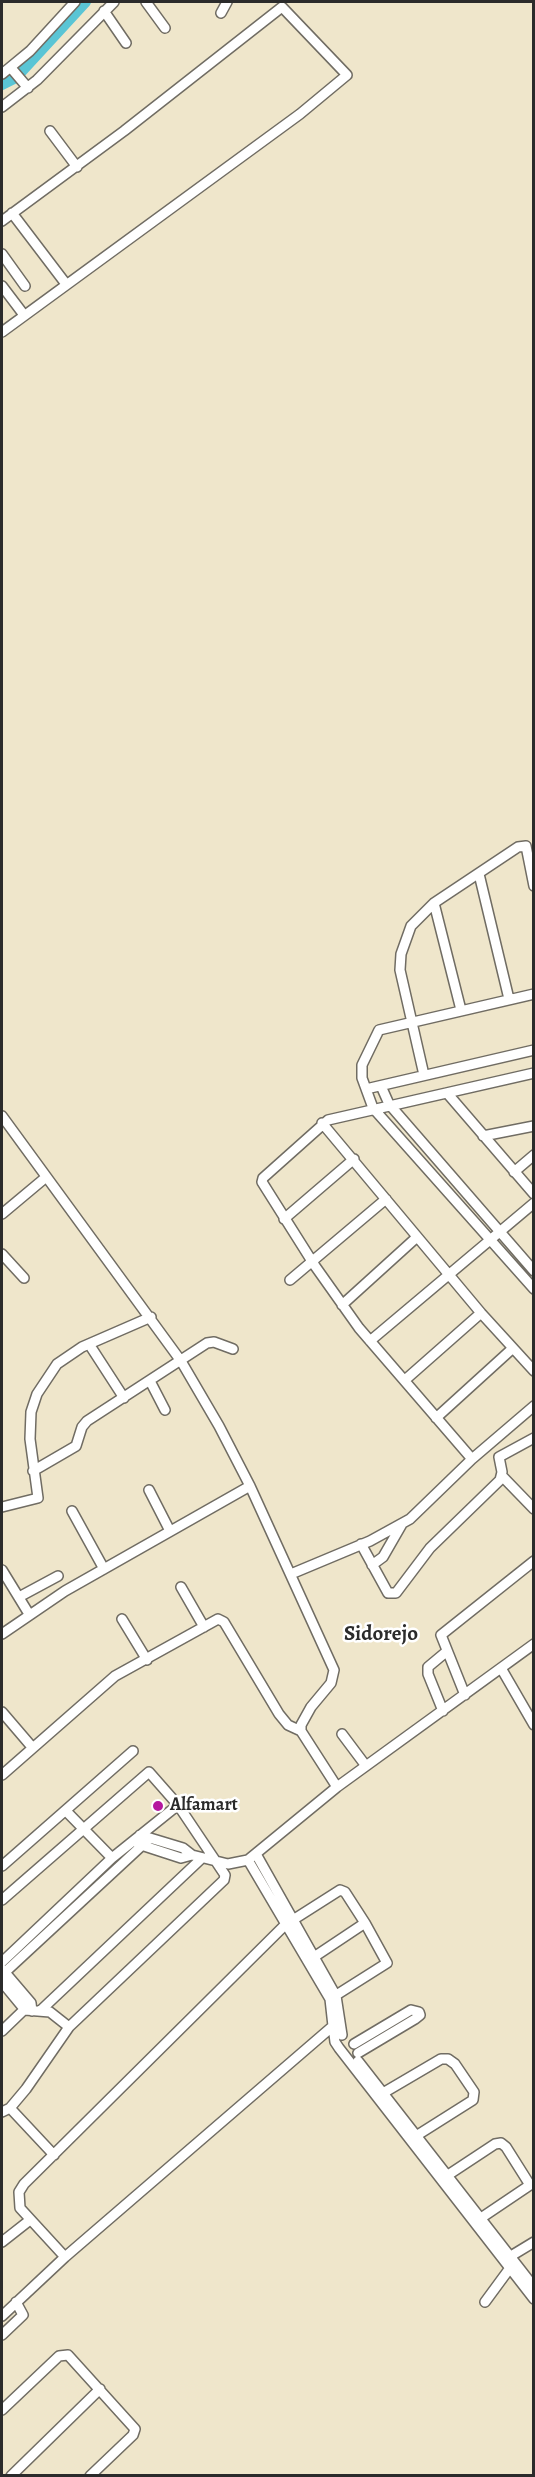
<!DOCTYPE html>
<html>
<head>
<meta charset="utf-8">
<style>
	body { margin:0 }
	#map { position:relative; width:535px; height:2477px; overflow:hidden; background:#efe6cb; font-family:Alegreya,serif }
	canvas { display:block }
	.frame { position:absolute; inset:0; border:3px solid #2b2b2b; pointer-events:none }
</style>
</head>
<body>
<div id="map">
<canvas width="535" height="2477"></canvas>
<div class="frame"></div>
</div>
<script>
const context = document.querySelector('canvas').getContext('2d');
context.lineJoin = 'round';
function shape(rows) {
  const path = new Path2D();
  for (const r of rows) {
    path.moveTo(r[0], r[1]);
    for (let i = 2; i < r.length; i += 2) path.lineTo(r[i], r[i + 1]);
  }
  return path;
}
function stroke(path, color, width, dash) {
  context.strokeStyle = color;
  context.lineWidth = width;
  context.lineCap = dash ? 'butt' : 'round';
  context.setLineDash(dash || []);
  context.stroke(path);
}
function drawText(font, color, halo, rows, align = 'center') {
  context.font = font + ' Alegreya,serif';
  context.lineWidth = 5;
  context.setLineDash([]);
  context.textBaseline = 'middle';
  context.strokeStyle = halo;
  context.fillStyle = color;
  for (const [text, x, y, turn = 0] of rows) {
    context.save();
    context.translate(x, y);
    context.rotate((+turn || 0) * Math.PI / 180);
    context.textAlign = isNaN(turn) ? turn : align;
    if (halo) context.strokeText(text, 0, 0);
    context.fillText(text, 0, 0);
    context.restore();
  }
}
stroke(shape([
	[2,85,16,78,86,2]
]), '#5ac5d5', 10);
const minor = shape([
	[146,2,165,28],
	[104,11,126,43],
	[221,13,227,2],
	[11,68,28,88],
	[2,74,30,51,75,2],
	[2,107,37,80,114,2],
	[50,131,77,167],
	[12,213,66,284],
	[2,221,124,131,282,7,347,75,300,114,2,332],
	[2,254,25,286],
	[2,286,24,315],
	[479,874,509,999],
	[434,903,461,1010],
	[534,994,379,1030,362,1065,362,1078,373,1108,534,1289],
	[424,1075,400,970,401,954,411,926,434,903,518,847,526,846,534,886],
	[381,1086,389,1104,534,1271],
	[366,1089,534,1050],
	[447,1093,534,1194],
	[2,1116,181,1361,219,1426,250,1486,334,1670,331,1683,311,1707,301,1725,301,1731,337,1787],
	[322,1123,481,1313,534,1371],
	[483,1136,534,1126],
	[514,1172,534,1155],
	[2,1214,45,1178],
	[284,1219,354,1159],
	[2,1254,24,1278],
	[290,1280,386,1199],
	[342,1305,417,1237],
	[370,1341,534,1203],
	[89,1344,124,1398],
	[405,1380,481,1313],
	[150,1381,165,1410],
	[436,1418,513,1348],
	[472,1459,359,1328,315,1266,262,1182,263,1178,328,1120,534,1073],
	[33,1471,76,1446,82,1427,87,1421,207,1343,214,1342,233,1349],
	[502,1476,534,1509],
	[149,1490,170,1531],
	[2,1507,38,1498,30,1439,31,1412,37,1394,57,1364,82,1347,151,1317],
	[72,1511,104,1569],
	[361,1544,388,1593,396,1593,430,1548,500,1480,502,1472,499,1457,534,1438],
	[372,1565,383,1557,402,1524],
	[2,1570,29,1614],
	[291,1574,370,1541,410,1519,472,1459,534,1406],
	[181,1587,204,1627],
	[19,1597,58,1576],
	[122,1619,147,1660],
	[2,1634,65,1591,250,1486],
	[501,1668,534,1725],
	[465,1695,441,1635,534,1561],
	[443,1711,428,1674,428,1667,446,1652],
	[2,1712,32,1747],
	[342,1734,366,1766],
	[2,1775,115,1676,218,1619,224,1622,279,1714,288,1725,301,1731],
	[66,1811,112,1858],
	[140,1835,183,1848,192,1855,228,1864,248,1860,337,1787,534,1644],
	[138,1844,181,1858,192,1855],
	[256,1854,314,1957,365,1923],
	[248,1860,330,1999,333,2026],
	[2,1866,133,1751],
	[2,1900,149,1772,178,1805,225,1875,224,1880,69,2027,26,2089,10,2108,2,2112],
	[314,1957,336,1996,342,2035],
	[2,1962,112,1858,178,1805],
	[2,1969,31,2003,32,2011],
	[2,1975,150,1838],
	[2,1982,25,2010,50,2012,69,2027],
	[40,2011,202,1858],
	[2,2031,29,2005],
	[354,2044,411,2010,419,2012,420,2015,415,2019,358,2053],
	[358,2061,534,2287],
	[378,2096,441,2059,448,2059,455,2064,474,2092,473,2100,416,2136],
	[10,2108,54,2155],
	[442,2179,495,2144,501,2143,506,2147,530,2185,481,2218],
	[2,2242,30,2220],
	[65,2257,20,2208,19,2192,24,2184,285,1925,340,1890,345,1892,365,1923,387,1963,330,1999],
	[506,2259,534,2242],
	[485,2302,510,2268],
	[2,2316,65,2257,333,2026,335,2042,339,2048,534,2299],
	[2,2335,23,2315,16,2302],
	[2,2410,59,2356,68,2355,135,2429,133,2435,90,2476],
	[11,2476,100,2389]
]);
stroke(minor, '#706c63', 12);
stroke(minor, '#fff', 9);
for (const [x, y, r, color] of [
	[158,1806,6,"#b5179e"]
]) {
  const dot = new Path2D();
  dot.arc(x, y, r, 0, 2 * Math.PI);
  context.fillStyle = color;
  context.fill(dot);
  stroke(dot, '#fff', 2);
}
drawText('bold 18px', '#2b2b2b', '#fff', [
	["Alfamart",170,1806]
], 'left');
drawText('bold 21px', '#2b2b2b', '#fff', [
	["Sidorejo",381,1635]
]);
</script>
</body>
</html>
